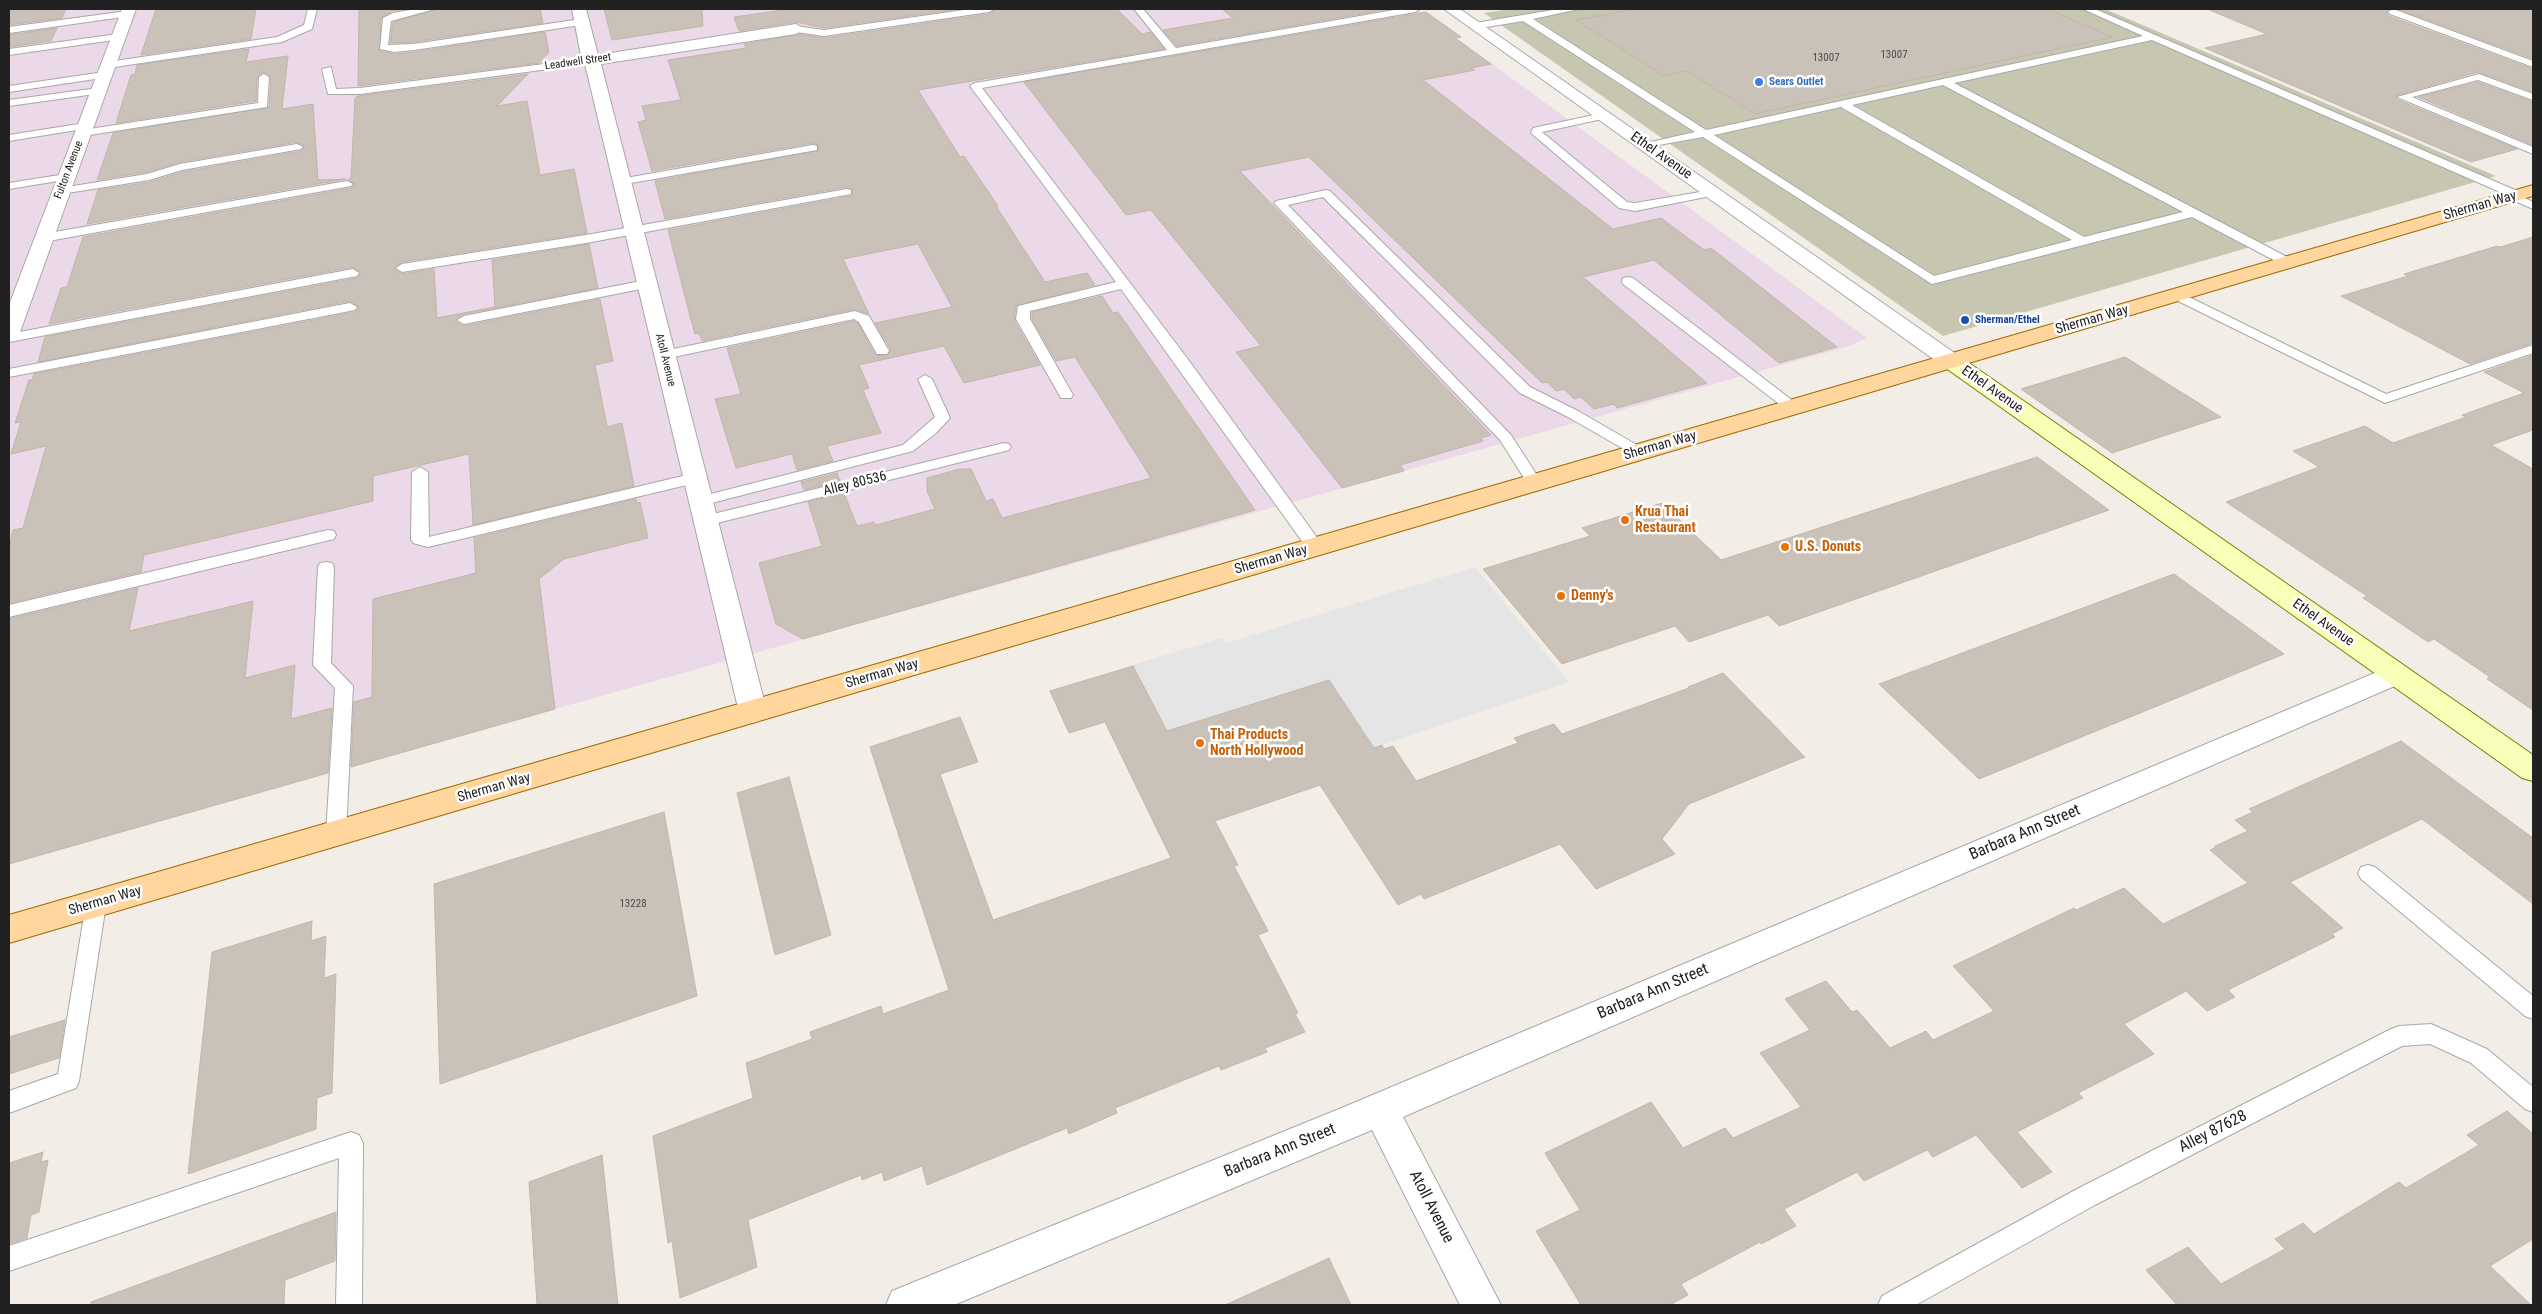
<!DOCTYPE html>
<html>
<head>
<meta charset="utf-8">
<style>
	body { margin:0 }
	#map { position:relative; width:2542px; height:1314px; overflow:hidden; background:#f2eee7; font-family:"Roboto Condensed",sans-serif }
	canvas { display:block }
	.frame { position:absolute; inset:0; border:10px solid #212121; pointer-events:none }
</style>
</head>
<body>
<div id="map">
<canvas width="2542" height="1314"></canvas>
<div class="frame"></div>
</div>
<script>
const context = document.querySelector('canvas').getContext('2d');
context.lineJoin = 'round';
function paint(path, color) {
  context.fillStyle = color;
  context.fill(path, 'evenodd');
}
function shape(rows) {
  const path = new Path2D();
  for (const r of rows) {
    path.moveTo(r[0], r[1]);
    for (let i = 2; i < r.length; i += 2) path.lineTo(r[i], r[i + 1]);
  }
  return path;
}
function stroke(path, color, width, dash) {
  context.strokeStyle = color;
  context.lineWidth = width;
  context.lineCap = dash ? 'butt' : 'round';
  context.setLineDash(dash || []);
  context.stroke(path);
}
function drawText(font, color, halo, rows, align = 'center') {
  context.font = font + ' "Roboto Condensed",sans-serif';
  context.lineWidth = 5;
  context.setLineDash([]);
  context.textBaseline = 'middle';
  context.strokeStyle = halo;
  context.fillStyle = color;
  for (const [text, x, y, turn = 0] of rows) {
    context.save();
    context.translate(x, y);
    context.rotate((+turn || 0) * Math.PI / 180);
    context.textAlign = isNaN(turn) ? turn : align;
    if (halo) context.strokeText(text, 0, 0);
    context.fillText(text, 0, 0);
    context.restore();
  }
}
paint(shape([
	[9,9,1417,9,1867,338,1846,347,9,862]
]), '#ebd8e8');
paint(shape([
	[1511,9,2105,9,2496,176,1943,336,1484,13]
]), '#c7c7b1');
paint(shape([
	[1475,567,1569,682,1374,748,1329,680,1167,732,1132,665,1222,638,1226,643]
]), '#e5e5e5');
const building = shape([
	[9,9,66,9,62,18,9,25,9,9],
	[156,9,256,9,251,39,141,55,156,9],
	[359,9,406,9,392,11,381,18,380,51,394,54,414,52,545,32,549,52,539,63,358,86,359,9],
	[437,9,540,9,543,23,414,42,390,43,393,22,437,9],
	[604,9,702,9,703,26,612,40,604,9],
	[791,9,959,9,824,28,796,22,739,31,734,17,791,9],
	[996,9,1117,9,1142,34,1150,32,1164,49,918,90,960,157,964,156,998,206,996,206,1045,282,1087,273,1095,285,1016,306,1014,320,1040,365,964,383,944,346,859,365,869,388,863,390,881,433,827,446,833,461,797,470,792,454,736,468,715,399,741,394,727,348,854,321,858,323,875,355,887,356,891,350,875,323,952,307,918,244,843,259,869,314,855,309,702,341,699,333,695,334,690,316,668,230,851,196,853,190,847,187,665,219,655,181,819,150,818,145,813,143,652,171,638,122,646,120,642,106,681,100,668,60,746,48,744,44,799,34,824,38,989,14,996,9],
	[1222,9,1389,9,1177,46,1163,30,1233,18,1222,9],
	[1636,9,2048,9,2112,37,1755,114,1687,71,1664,76,1576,20,1636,9],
	[2207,9,2390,9,2386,12,2389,16,2533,69,2533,92,2478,72,2395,96,2396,99,2517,149,2471,162,2205,48,2267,34,2207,9],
	[2398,9,2533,9,2533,59,2398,9],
	[1426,12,1461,37,1455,38,1491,64,1471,68,1475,70,1423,80,1613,229,1661,218,1704,250,1711,248,1837,347,1779,363,1654,260,1583,277,1707,383,1617,408,1614,404,1594,409,1581,397,1574,399,1564,389,1556,391,1547,382,1542,383,1309,157,1240,171,1491,435,1481,438,1483,441,1400,465,1404,471,1342,488,1236,352,1261,346,1151,210,1126,215,1024,82,1426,12],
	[57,28,51,41,9,47,9,35,57,28],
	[249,49,246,62,288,56,282,109,313,104,318,180,346,179,87,224,98,190,150,182,182,172,301,151,304,148,304,145,297,142,180,162,147,172,97,180,113,133,269,107,271,77,263,72,257,77,256,101,116,123,131,75,135,74,137,65,249,49],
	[528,74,497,106,527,101,540,175,574,169,587,233,402,262,394,269,402,274,434,269,437,318,495,307,492,260,589,244,598,288,464,314,455,321,464,326,600,299,613,361,595,365,607,427,622,423,634,486,473,525,469,454,373,476,373,501,144,555,141,572,9,603,9,547,13,530,23,528,46,446,11,454,21,422,15,423,29,380,32,380,34,374,355,312,359,308,350,301,38,362,45,337,357,278,361,273,353,267,49,324,61,288,67,287,83,237,351,188,355,184,348,179,351,179,355,98,357,96,528,74],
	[2478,82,2533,102,2533,145,2418,97,2478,82],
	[2533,237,2533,343,2470,364,2341,296,2408,276,2404,274,2497,246,2501,247,2533,237],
	[1102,296,1113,313,1118,312,1255,510,803,639,776,624,759,563,822,546,808,502,844,493,857,526,874,522,876,525,935,509,927,491,927,478,960,469,971,469,986,501,993,499,1002,518,1151,478,1075,357,1056,361,1032,319,1032,312,1102,296],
	[2533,355,2533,430,2491,445,2533,469,2533,710,2487,679,2490,677,2434,639,2428,642,2363,598,2367,596,2226,502,2319,467,2293,451,2365,426,2393,443,2466,417,2462,415,2524,393,2484,372,2533,355],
	[2125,357,2221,417,2112,453,2021,389,2125,357],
	[2037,457,2109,510,1779,626,1768,615,1689,642,1675,626,1562,664,1483,569,1590,536,1582,528,1662,503,1721,560,2037,457],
	[837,473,840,481,804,490,801,482,837,473],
	[636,499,637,503,640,502,648,538,564,559,539,579,555,709,351,767,354,702,372,697,373,599,476,573,474,538,636,499],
	[2174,574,2284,654,1979,779,1879,684,2174,574],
	[138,588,129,631,253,601,245,678,295,665,291,719,332,708,328,773,9,864,9,619,138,588],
	[1133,666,1167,731,1329,680,1374,748,1382,745,1384,749,1393,746,1416,781,1518,743,1514,738,1554,724,1562,734,1689,688,1688,687,1723,673,1805,757,1689,804,1662,839,1675,854,1596,889,1560,844,1424,899,1421,894,1398,905,1320,785,1215,821,1238,865,1234,866,1268,931,1258,935,1298,1013,1295,1014,1305,1032,1265,1048,1267,1052,1221,1070,1219,1066,1115,1108,1117,1113,1069,1134,1067,1128,927,1185,922,1166,884,1181,882,1172,862,1180,861,1175,748,1220,757,1267,680,1298,672,1241,668,1243,653,1136,753,1098,746,1063,812,1039,810,1032,881,1006,883,1014,949,990,870,747,960,717,978,762,940,774,993,920,1171,858,1105,722,1069,733,1050,691,1133,666],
	[2401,741,2533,838,2533,904,2422,819,2290,882,2343,928,2332,934,2335,937,2228,990,2235,997,2207,1011,2186,991,2124,1024,2154,1054,2078,1093,2083,1098,2017,1132,2052,1172,2022,1188,1976,1135,1933,1157,1927,1150,1864,1181,1857,1172,1784,1209,1796,1226,1761,1244,1760,1242,1681,1284,1688,1295,1670,1305,1581,1305,1536,1231,1580,1210,1545,1153,1651,1102,1683,1148,1725,1128,1733,1138,1801,1107,1760,1053,1810,1030,1785,999,1826,981,1852,1012,1857,1010,1890,1048,1926,1031,1933,1040,1994,1011,1953,966,2074,908,2076,910,2124,888,2163,924,2248,883,2210,850,2216,847,2215,846,2248,831,2235,820,2253,812,2249,809,2401,741],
	[789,777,831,935,775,955,737,793,789,777],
	[664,812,697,996,440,1084,434,884,664,812],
	[312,921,311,941,326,936,324,978,336,974,332,1093,317,1098,316,1129,188,1174,212,952,312,921],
	[65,1020,59,1058,9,1074,9,1037,65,1020],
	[2507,1111,2533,1134,2533,1239,2490,1266,2531,1305,2177,1305,2146,1270,2188,1247,2221,1284,2285,1249,2275,1239,2303,1223,2314,1234,2399,1182,2406,1188,2479,1145,2467,1135,2507,1111],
	[43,1152,41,1162,48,1160,39,1212,31,1215,27,1238,9,1244,9,1163,43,1152],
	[602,1155,618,1305,537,1305,529,1182,602,1155],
	[336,1212,335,1261,285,1280,284,1305,91,1305,91,1302,336,1212],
	[1329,1258,1351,1305,1225,1305,1316,1264,1329,1258]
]);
paint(building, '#cac1b9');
stroke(building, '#c5b5a7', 1);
const lane = shape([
	[308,9,317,9,312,29,282,42,108,68,103,65,108,62,277,37,304,25,308,9],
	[416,9,435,9,391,21,388,45,414,44,581,19,586,22,581,25,414,50,394,52,380,49,383,18,393,13,416,9],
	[971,9,994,9,989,12,824,36,796,32,791,29,796,26,824,30,971,9],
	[1134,9,1143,9,1176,48,1400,9,1420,9,1415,12,982,88,1187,358,1321,543,1323,547,1321,551,1309,551,1121,289,1030,311,1030,319,1073,395,1071,398,1061,398,1016,319,1018,306,1116,282,970,86,975,83,1167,50,1134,9],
	[1559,9,1579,9,1533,19,1706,130,2143,36,2083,9,2095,9,2522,193,2523,197,2533,202,2533,209,2508,198,2507,195,2152,40,1954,83,2291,259,2293,262,2291,265,2283,265,2192,217,1932,284,1703,137,1642,148,1642,144,1695,132,1523,21,1475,29,1470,26,1475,23,1559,9],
	[1943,85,2183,212,2084,237,1852,105,1943,85],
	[1841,107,2072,240,1934,276,1714,135,1841,107],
	[2393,9,2533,61,2533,67,2390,14,2388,12,2393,9],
	[127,11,132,14,130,16,9,33,9,27,127,11],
	[118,34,121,35,121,39,9,55,9,49,118,34],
	[590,58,595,61,594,63,360,94,328,94,322,69,331,67,336,89,360,88,590,58],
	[104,72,109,75,108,77,9,92,9,86,104,72],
	[264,74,269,77,267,107,83,136,78,133,83,130,258,103,259,77,264,74],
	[2479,74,2533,94,2533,100,2478,80,2412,97,2533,147,2533,154,2397,97,2479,74],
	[98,88,102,89,102,93,9,106,9,100,98,88],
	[1603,113,1607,114,1607,118,1542,132,1627,202,1635,203,1712,190,1718,193,1716,195,1635,211,1619,208,1531,133,1533,128,1603,113],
	[85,123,89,124,89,128,9,141,9,135,85,123],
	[297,144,303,147,301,149,182,170,149,180,61,194,55,191,61,188,147,174,180,164,297,144],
	[813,145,817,146,817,150,620,185,614,182,620,179,813,145],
	[66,174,70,175,70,179,9,189,9,183,66,174],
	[347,181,353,184,351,186,43,242,37,238,43,234,347,181],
	[847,189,851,190,851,194,586,243,402,272,396,268,402,264,586,235,847,189],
	[1326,190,1330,191,1530,387,1578,411,1644,449,1646,452,1644,455,1634,455,1568,417,1520,393,1323,197,1288,205,1511,435,1542,483,1539,486,1529,486,1500,440,1274,203,1276,201,1326,190],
	[353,269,359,273,357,276,9,342,9,334,353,269],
	[1628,277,1633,278,1797,404,1799,407,1797,410,1787,410,1623,284,1622,281,1623,278,1628,277],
	[646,280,652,284,651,287,464,324,457,320,464,316,646,280],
	[2177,291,2386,394,2533,345,2533,353,2385,403,2172,298,2171,295,2172,292,2177,291],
	[350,303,357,307,355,310,9,377,9,369,350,303],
	[855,311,869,316,889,351,887,354,877,354,859,322,854,319,664,359,657,355,664,351,855,311],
	[925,375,932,379,950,418,936,433,913,451,700,506,692,501,695,498,903,445,935,417,918,379,925,375],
	[1004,443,1009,444,1011,447,1009,450,705,526,697,521,705,516,1004,443],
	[420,467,428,472,429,537,695,473,703,478,695,483,428,547,413,543,411,539,412,472,420,467],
	[328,530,334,531,336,535,334,539,9,617,9,605,328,530],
	[326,562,332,563,334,567,331,663,353,686,346,834,343,840,336,842,329,840,326,834,335,688,313,665,318,567,320,563,326,562],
	[2368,865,2375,867,2533,996,2533,1019,2525,1016,2361,879,2358,873,2361,867,2368,865],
	[96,895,103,898,106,904,79,1081,76,1088,9,1113,9,1091,58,1074,86,904,89,898,96,895],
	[2431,1024,2487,1049,2533,1087,2533,1112,2525,1109,2471,1063,2430,1044,2402,1046,2095,1205,1916,1305,1878,1305,1882,1296,2077,1189,2391,1029,2399,1026,2431,1024],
	[351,1132,359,1135,363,1143,362,1305,336,1305,339,1158,9,1271,9,1246,351,1132]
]);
const street = shape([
	[122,9,136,9,20,332,16,336,9,338,9,305,122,9],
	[572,9,586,9,598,55,796,24,804,29,796,34,601,64,767,712,763,719,753,723,743,719,739,712,585,64,582,61,572,9],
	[1444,9,1460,9,1959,356,1962,361,1959,366,1951,367,1943,366,1444,9],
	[2396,664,2406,667,2410,674,2406,681,1403,1117,1501,1305,1460,1305,1372,1130,954,1305,886,1305,892,1291,1344,1107,2396,664]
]);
const secondary = shape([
	[1951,355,1959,356,2533,755,2533,781,2522,778,1943,366,1940,361,1943,356,1951,355]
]);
const primary = shape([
	[2533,185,2533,196,9,943,9,915,2533,185]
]);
stroke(lane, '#a8a8a8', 2);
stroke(street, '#a8a8a8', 2);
stroke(secondary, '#707f00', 2);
stroke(primary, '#9d6b00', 2);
paint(lane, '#fff');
paint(street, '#fff');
paint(secondary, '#faffb8');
paint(primary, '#ffd69e');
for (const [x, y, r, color] of [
	[1759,82,5,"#3f7fe0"],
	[1965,320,5,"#1a4fb4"],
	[1625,520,5,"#e8710a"],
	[1785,547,5,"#e8710a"],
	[1561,596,5,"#e8710a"],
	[1200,743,5,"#e8710a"]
]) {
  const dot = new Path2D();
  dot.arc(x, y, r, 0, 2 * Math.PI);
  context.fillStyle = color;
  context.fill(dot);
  stroke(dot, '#fff', 2);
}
drawText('11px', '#4b4947', null, [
	["13007",1894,55],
	["13007",1826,58],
	["13228",633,904]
]);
drawText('11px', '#212121', '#fff', [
	["Leadwell Street",578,62,-8],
	["Fulton Avenue",69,170,-69],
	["Atoll Avenue",665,360,76]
]);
drawText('bold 11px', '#366cbe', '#fff', [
	["Sears Outlet",1769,82]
], 'left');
drawText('bold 11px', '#164399', '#fff', [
	["Sherman/Ethel",1975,320]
], 'left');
drawText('14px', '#212121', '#fff', [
	["Ethel Avenue",1661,156,35],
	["Sherman Way",2480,206,-16],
	["Sherman Way",2092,320,-16],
	["Ethel Avenue",1992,390,35],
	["Sherman Way",1660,446,-16],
	["Alley 80536",855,484,-14],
	["Sherman Way",1271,560,-16],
	["Ethel Avenue",2323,623,35],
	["Sherman Way",882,674,-16],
	["Sherman Way",494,788,-16],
	["Sherman Way",105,901,-16]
]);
drawText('bold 14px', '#c56008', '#fff', [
	["Krua Thai",1635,512],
	["Restaurant",1635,528],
	["U.S. Donuts",1795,547],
	["Denny's",1571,596],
	["Thai Products",1210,735],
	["North Hollywood",1210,751]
], 'left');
drawText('16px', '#212121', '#fff', [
	["Barbara Ann Street",2025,833,-23],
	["Barbara Ann Street",1653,992,-23],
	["Alley 87628",2213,1132,-27],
	["Barbara Ann Street",1280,1151,-22],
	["Atoll Avenue",1431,1207,63]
]);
</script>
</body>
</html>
